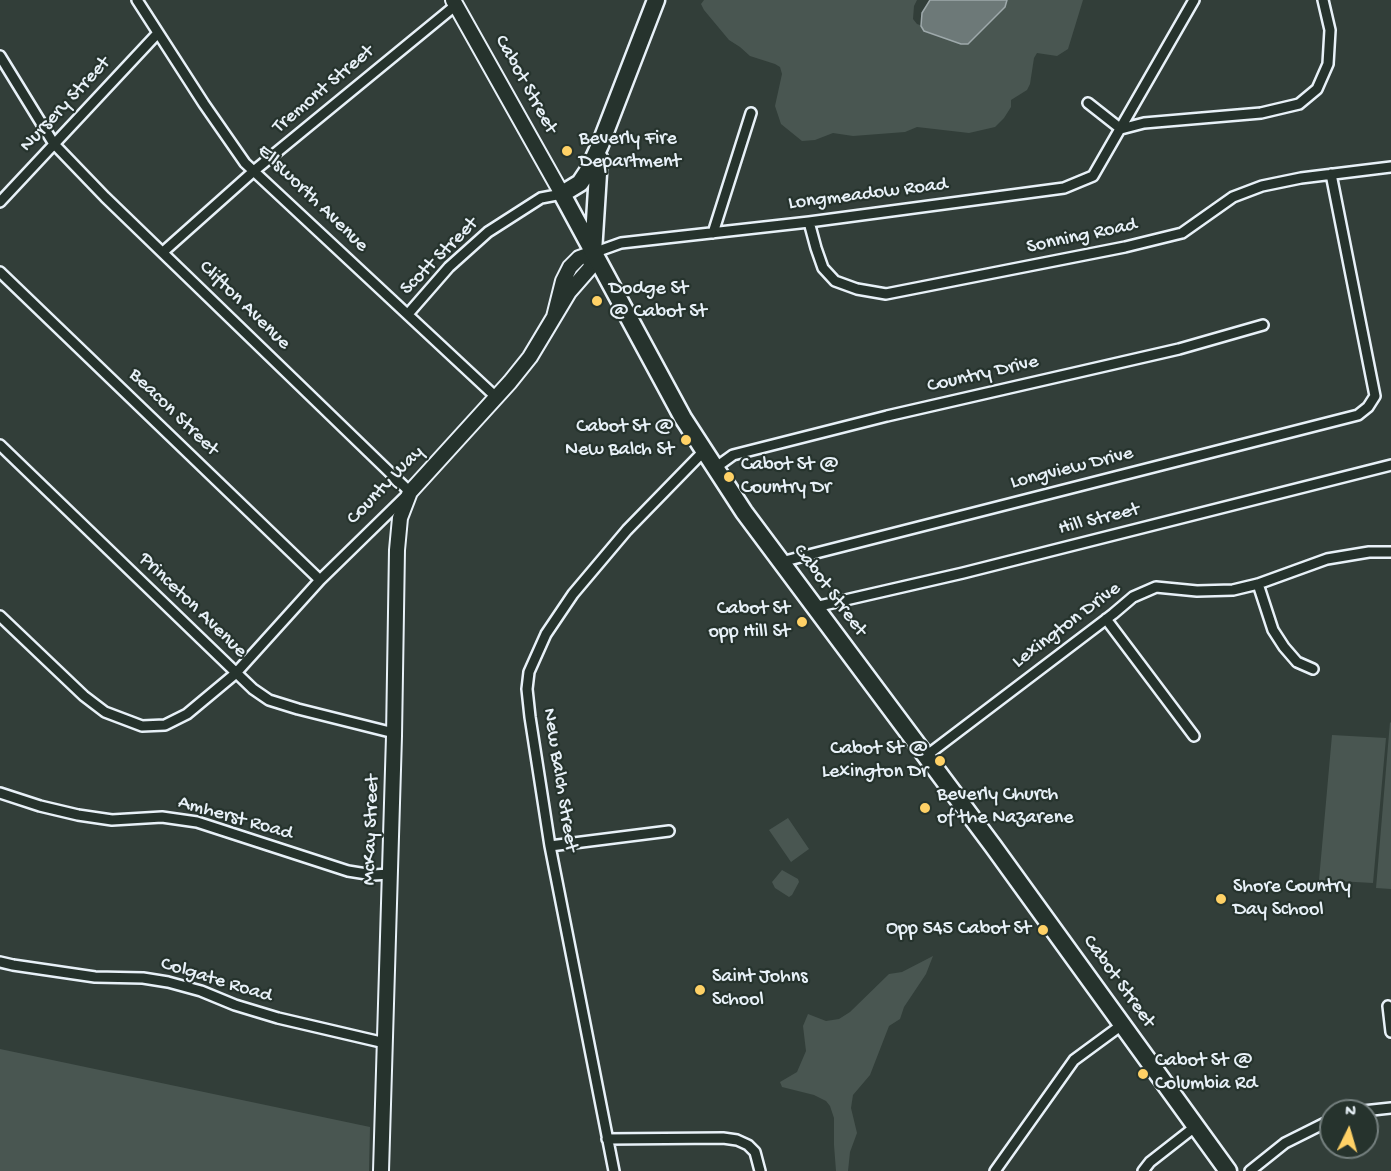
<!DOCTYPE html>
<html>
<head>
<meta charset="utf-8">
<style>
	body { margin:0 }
	#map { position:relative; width:1391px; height:1171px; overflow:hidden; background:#323e39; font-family:"Gochi Hand",sans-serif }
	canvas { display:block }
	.north { position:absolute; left:1319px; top:1099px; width:60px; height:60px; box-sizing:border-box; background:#26332d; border:2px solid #747f7e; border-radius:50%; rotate:5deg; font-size:16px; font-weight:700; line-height:24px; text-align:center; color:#e8f1f8 }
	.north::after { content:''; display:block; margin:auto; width:21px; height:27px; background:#ffd166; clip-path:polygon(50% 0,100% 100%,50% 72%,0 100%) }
</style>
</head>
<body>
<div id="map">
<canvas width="1391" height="1171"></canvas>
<div class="north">N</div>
</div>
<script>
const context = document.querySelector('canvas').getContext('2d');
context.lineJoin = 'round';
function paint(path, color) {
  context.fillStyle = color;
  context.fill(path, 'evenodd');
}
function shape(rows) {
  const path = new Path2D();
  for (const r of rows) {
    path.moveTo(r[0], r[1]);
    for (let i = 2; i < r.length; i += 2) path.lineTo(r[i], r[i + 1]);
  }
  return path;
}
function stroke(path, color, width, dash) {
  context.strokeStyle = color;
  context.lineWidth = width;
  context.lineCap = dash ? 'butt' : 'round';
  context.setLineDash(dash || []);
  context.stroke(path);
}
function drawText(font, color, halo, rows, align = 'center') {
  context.font = font + ' "Gochi Hand",sans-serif';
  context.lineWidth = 4.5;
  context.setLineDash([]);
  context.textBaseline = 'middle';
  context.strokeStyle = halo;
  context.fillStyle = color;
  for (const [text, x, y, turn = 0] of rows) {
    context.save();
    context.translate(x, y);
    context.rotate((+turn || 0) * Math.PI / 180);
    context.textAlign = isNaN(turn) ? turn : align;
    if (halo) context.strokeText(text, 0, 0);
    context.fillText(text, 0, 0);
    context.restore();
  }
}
paint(shape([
	[704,0,917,0,914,6,913,19,917,24,954,37,997,0,1083,0,1068,49,1057,56,1037,53,1034,58,1030,84,1027,90,1011,100,1011,107,1004,118,995,127,969,133,917,127,905,132,853,136,833,133,815,140,802,141,781,124,775,106,782,74,780,67,775,64,750,56,740,47,729,40,704,10,701,4],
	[1390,722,1391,723,1391,889,1376,888],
	[1332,735,1386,738,1373,883,1319,880],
	[788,818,809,849,791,862,769,830],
	[782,870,798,879,799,882,792,895,789,897,775,888,772,882],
	[933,956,926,974,904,1007,900,1019,889,1026,870,1075,853,1095,851,1108,857,1133,850,1152,848,1171,836,1171,834,1145,834,1118,830,1106,826,1101,814,1095,782,1087,780,1082,797,1072,806,1051,803,1026,808,1014,826,1021,839,1019,850,1012,889,974,902,972],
	[0,1049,370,1127,369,1171,0,1171]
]), '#495651');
const water = shape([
	[930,0,1007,0,1005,7,968,44,961,44,924,31,921,26,922,13,930,0]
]);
paint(water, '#6d7978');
stroke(water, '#9ea9ab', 1.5);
const street = shape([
	[137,0,204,104,245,163,496,397],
	[0,56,54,144,105,197,410,492,320,580,235,674,187,714,165,725,142,726,105,712,84,696,0,616],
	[1088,103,1121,129],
	[1121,129,1144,123,1261,113,1299,104,1317,89,1328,64,1330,30,1323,0],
	[0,202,158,33],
	[809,222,816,248,823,268,835,281,857,289,886,294,1125,247,1182,233,1233,197,1262,186,1301,178,1391,167],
	[713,233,751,113],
	[163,252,255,170,456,5],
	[593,253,621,243,809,222,1064,188,1093,176,1194,0],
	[0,272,320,580],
	[408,314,449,267,488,232,541,198,562,194],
	[0,445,253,689,269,700,298,709,394,733],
	[715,468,733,455,887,416,1179,349,1263,325],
	[781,562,1358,415,1368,407,1375,396,1331,174],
	[1258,584,1273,630,1284,647,1297,662,1313,669],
	[815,607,963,573,1391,465],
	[1106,619,1194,736],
	[926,756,1113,614,1133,597,1156,587,1197,591,1233,590,1258,584,1327,559,1369,552,1391,552],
	[0,793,40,806,78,815,112,820,162,817,197,822,348,871,373,875,390,874],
	[550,846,669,831],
	[0,962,13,965,95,977,143,978,168,982,201,991,235,1005,278,1018,385,1043],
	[1388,1006,1391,1032],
	[1363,1111,1391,1108],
	[607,1139,723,1138,737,1140,748,1145,755,1152,760,1171],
	[614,1171,550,846,530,717,527,689,529,672,546,634,573,594,627,530,704,451],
	[995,1171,1074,1060,1123,1024],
	[1143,1171,1150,1162,1196,1126],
	[1250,1171,1285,1143,1331,1120]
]);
const secondary = shape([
	[453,0,562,194],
	[381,1171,394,736,397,550,400,518,410,492,510,382,530,357,569,292,590,268,593,253,579,258,570,267,563,281,554,317]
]);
const highway = shape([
	[656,0,600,145,588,171,580,183,562,194,683,418,744,512,993,846,1228,1171],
	[593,252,599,158]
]);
stroke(street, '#e8f1f8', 14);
stroke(secondary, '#e8f1f8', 18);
stroke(highway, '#e8f1f8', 21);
stroke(street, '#26332d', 9);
stroke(secondary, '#26332d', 14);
stroke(highway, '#26332d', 16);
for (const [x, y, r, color] of [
	[567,151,6,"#ffd166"],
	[597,301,6,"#ffd166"],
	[686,440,6,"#ffd166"],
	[729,477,6,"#ffd166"],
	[802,622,6,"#ffd166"],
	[940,761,6,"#ffd166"],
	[925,808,6,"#ffd166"],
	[1221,899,6,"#ffd166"],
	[1043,930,6,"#ffd166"],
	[700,990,6,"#ffd166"],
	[1143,1074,6,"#ffd166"]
]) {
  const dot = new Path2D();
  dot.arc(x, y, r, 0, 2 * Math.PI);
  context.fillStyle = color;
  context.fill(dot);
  stroke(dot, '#26332d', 2);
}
drawText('20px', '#e8f1f8', '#26332d', [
	["Cabot Street",525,85,61],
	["Tremont Street",324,90,-40],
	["Nursery Street",66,105,-47],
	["Longmeadow Road",868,195,-7],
	["Ellsworth Avenue",312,199,44],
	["Sonning Road",1082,237,-12],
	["Scott Street",440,257,-45],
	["Clifton Avenue",244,306,44],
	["Country Drive",983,375,-13],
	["Beacon Street",173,413,44],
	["Longview Drive",1072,469,-14],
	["County Way",386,486,-46],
	["Hill Street",1099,520,-14],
	["Cabot Street",829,591,53],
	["Princeton Avenue",192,606,44],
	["Lexington Drive",1067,626,-37],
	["New Balch Street",559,780,81],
	["Amherst Road",235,819,16],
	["McKay Street",372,830,-88],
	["Colgate Road",216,981,17],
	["Cabot Street",1118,982,54]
]);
drawText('20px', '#e8f1f8', '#26332d', [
	["Beverly Fire",579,140],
	["Department",579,163],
	["Dodge St",609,290],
	["@ Cabot St",609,313],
	["Cabot St @",674,428,"right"],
	["New Balch St",674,451,"right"],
	["Cabot St @",741,466],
	["Country Dr",741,489],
	["Cabot St",790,610,"right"],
	["opp Hill St",790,633,"right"],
	["Cabot St @",928,750,"right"],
	["Lexington Dr",928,773,"right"],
	["Beverly Church",937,796],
	["of the Nazarene",937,819],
	["Shore Country",1233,888],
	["Day School",1233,911],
	["Opp 545 Cabot St",1031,930,"right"],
	["Saint Johns",712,978],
	["School",712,1001],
	["Cabot St @",1155,1062],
	["Columbia Rd",1155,1085]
], 'left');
</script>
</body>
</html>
